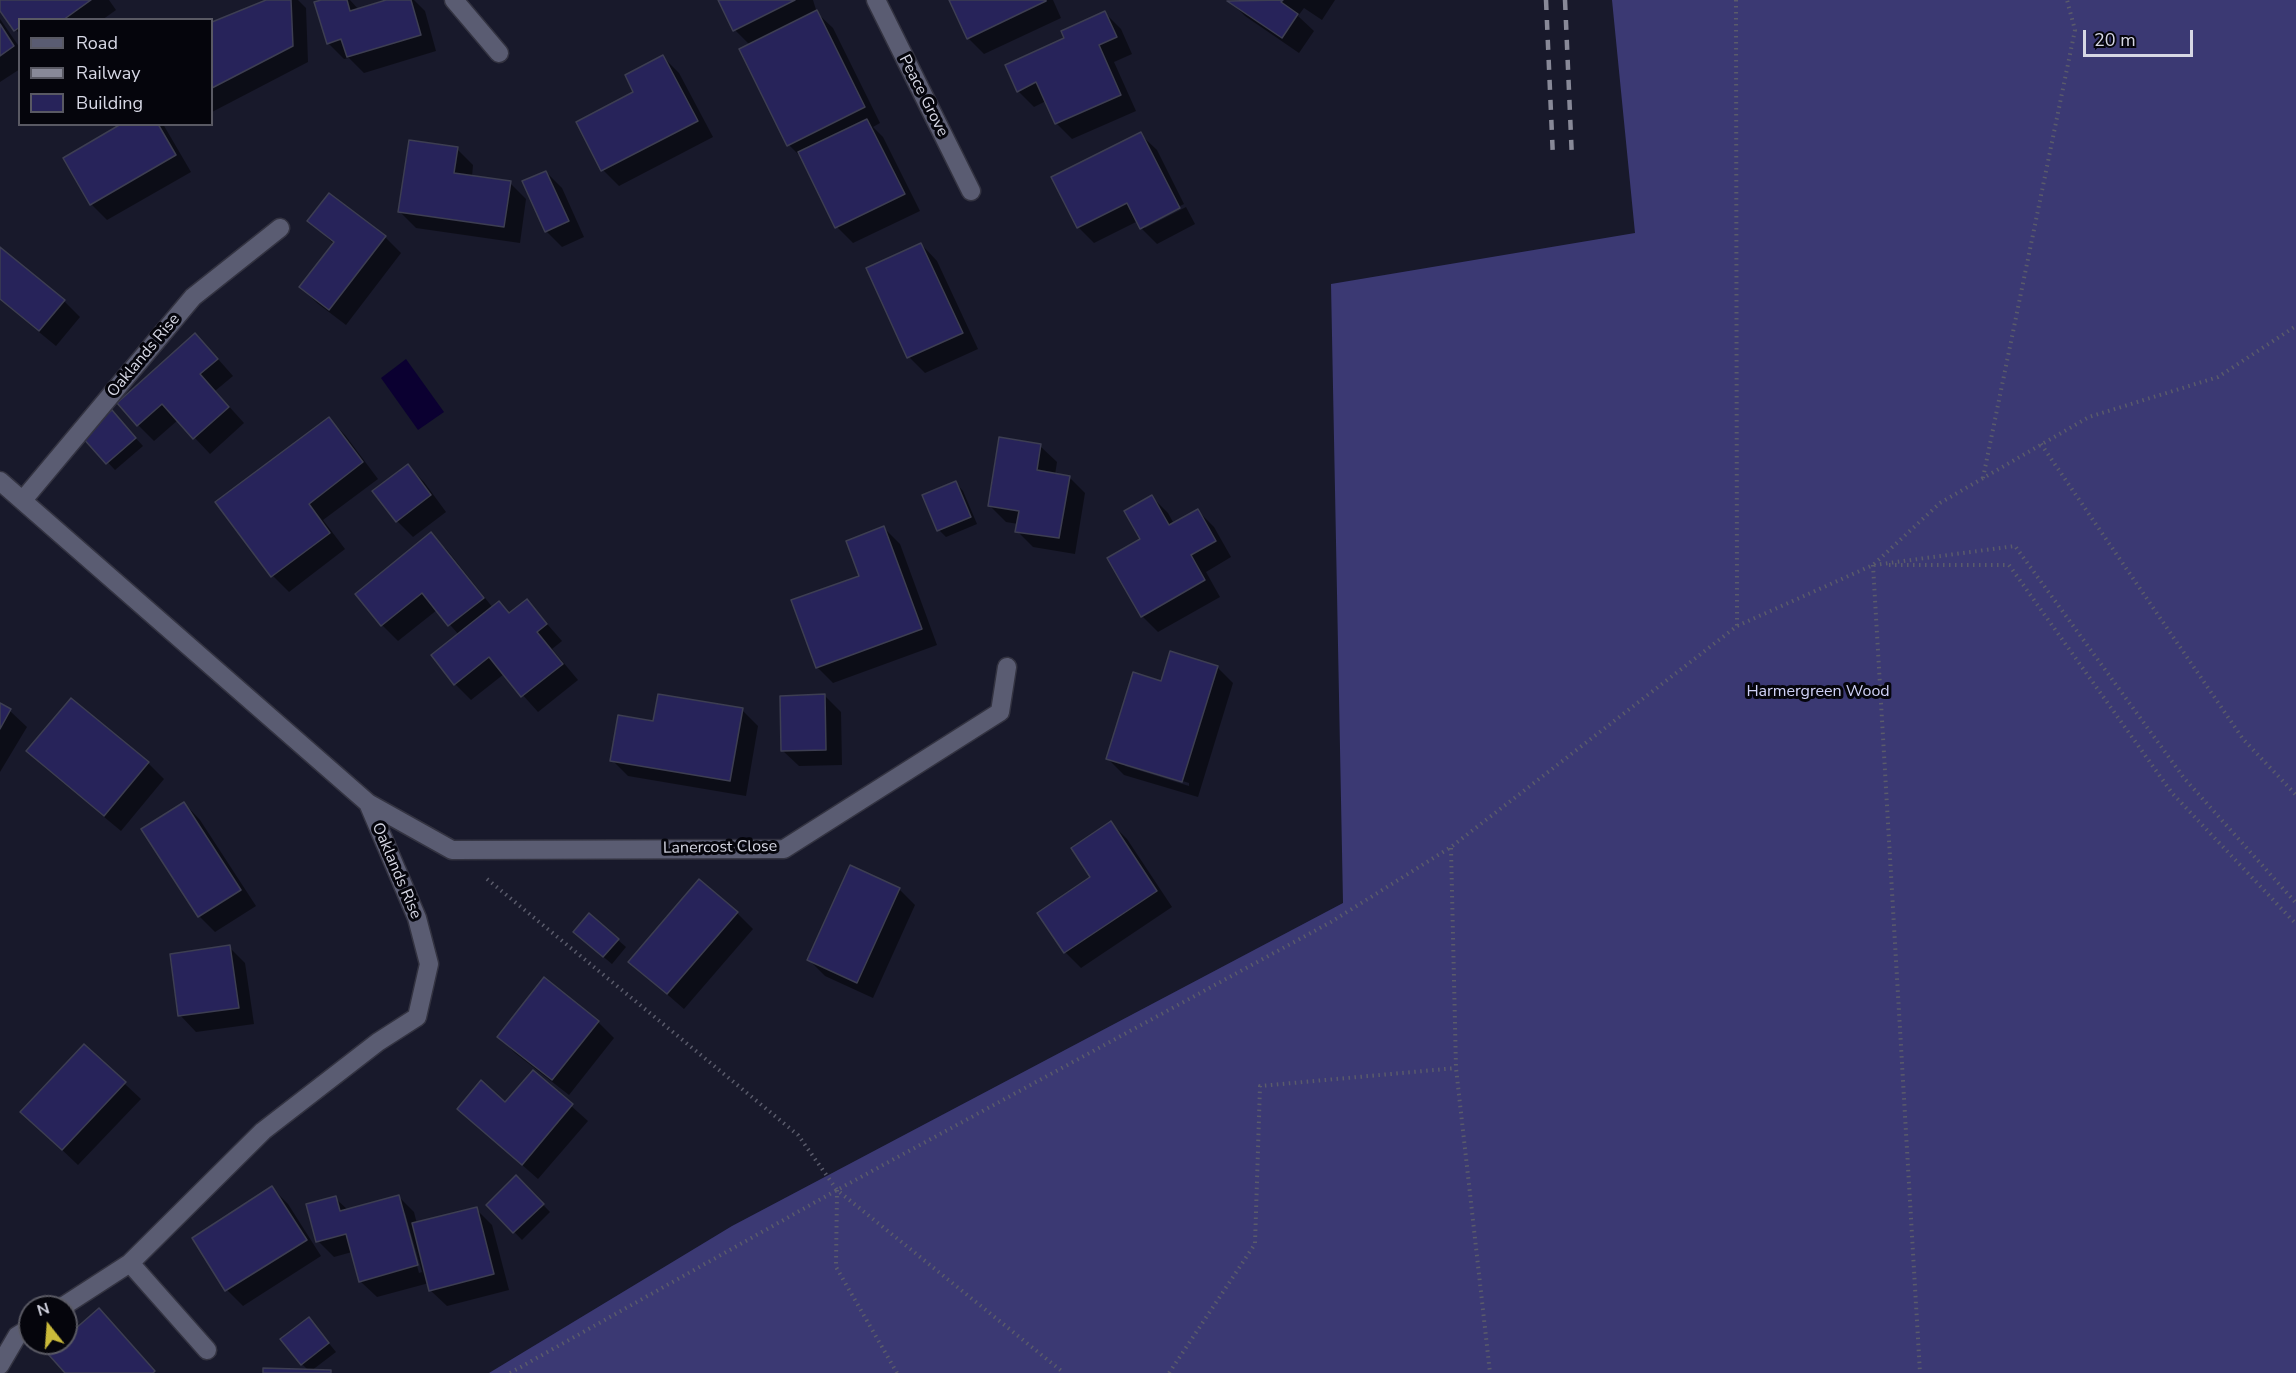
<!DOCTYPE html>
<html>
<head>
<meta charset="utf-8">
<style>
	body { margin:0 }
	#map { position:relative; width:2296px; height:1373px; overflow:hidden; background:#18192b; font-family:"Nunito Sans",sans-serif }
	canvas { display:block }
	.legend { position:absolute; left:18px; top:18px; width:195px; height:108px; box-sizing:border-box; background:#05050c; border:2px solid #595963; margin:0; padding:8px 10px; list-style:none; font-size:18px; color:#d7d8e5 }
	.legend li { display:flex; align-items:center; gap:12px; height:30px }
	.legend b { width:30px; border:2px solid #595963 }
	.north { position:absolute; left:18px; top:1295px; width:60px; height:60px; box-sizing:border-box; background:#05050c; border:2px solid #595963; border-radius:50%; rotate:343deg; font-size:16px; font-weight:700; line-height:24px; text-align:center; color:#d7d8e5 }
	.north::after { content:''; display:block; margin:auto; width:21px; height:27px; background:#caba3a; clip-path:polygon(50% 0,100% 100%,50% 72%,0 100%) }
	.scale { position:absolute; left:2083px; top:30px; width:110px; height:27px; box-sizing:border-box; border:3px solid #d7d8e5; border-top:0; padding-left:8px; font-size:18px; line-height:21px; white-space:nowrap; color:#d7d8e5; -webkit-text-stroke:4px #05050c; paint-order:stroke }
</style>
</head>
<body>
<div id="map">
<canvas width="2296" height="1373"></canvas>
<ul class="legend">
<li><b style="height:8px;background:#5a5c72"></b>Road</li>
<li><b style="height:8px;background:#888998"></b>Railway</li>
<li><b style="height:16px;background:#27235a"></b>Building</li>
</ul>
<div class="north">N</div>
<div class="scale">20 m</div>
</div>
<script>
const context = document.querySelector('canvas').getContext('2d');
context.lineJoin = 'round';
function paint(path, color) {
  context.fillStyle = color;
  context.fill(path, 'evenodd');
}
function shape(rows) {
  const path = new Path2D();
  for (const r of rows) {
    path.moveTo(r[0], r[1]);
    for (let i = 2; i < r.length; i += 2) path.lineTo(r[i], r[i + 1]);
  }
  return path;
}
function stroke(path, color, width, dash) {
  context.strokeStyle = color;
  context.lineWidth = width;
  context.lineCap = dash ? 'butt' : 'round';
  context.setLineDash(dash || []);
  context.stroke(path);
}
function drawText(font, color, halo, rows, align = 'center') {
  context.font = font + ' "Nunito Sans",sans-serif';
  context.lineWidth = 6;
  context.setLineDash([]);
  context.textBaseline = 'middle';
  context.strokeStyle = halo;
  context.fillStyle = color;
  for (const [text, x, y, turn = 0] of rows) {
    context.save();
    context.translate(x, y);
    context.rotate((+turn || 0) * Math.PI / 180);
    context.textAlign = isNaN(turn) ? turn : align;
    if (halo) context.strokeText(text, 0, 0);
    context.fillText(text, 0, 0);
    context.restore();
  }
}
paint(shape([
	[1612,0,2296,0,2296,1373,489,1373,732,1226,1343,903,1331,284,1635,233]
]), '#3b3973');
paint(shape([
	[406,359,444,412,418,430,381,378]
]), '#0b0031');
paint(shape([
	[0,0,109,0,116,10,102,20,20,20,20,35,0,8],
	[270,0,298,0,306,8,308,62,212,112,212,24],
	[326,0,350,0,359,10,392,0,414,0,425,11,436,51,364,73,349,58,344,59,328,43],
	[720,0,813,0,817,13,833,28,880,123,873,127,883,137,920,211,853,243,837,227,804,160,789,145,750,45,735,30],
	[950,0,1053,0,1061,18,984,54,968,38],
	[1229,0,1335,0,1322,20,1304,8,1298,16,1314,31,1299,53,1245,16],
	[1105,13,1121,29,1132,54,1114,62,1136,111,1072,139,1056,123,1046,101,1034,107,1018,91,1066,39],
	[0,19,20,48,20,69,0,82],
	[663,57,679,73,713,137,619,186,603,170],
	[124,124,163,124,191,172,107,220,91,204],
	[1140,134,1157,150,1184,204,1145,224,1145,228,1186,207,1195,224,1157,244,1141,228,1138,221,1094,243,1078,227],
	[457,149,473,165,472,177,510,183,526,199,520,243,416,228,400,212],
	[546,172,562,188,584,237,562,247,546,231],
	[309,221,385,237,401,253,346,325,317,303,301,287,334,244],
	[921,244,937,261,978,349,925,373,909,357],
	[0,248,64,301,80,317,56,346,0,300],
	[211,351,233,376,215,391,244,423,210,454,178,420,154,441,138,425],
	[329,419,345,435,378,479,323,520,345,549,289,592,273,576],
	[119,420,143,446,115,470,84,437],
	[1040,446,1057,462,1055,475,1069,477,1085,493,1075,554,1033,547,1017,531,1018,524,1006,522,990,506],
	[408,466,424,482,446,512,413,537,397,521],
	[956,483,963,491,977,524,946,537,939,530],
	[1152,497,1168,513,1174,524,1198,511,1214,527,1231,557,1206,572,1220,597,1158,632,1142,616,1142,540],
	[884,528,900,544,937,645,833,683,817,667],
	[431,534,447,550,493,608,499,603,510,614,527,601,562,641,552,649,578,680,538,712,504,674,471,700,455,684,459,635,437,610,398,641,382,625],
	[1217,667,1233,683,1198,797,1124,775,1108,759,1162,683],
	[1125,763,1189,783,1189,786,1125,766],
	[825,696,841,712,842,765,799,766,782,750],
	[71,700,148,763,164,779,121,831,44,767,28,751],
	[0,705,10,711,27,727,0,772],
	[742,710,758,726,746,796,628,776,612,760],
	[184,803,200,820,256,906,215,932,199,916,143,830],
	[1111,823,1127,839,1172,907,1081,968,1065,952],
	[899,889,915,905,873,998,825,976,809,960],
	[737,913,753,929,684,1009,630,962],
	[582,939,618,940,626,947,612,964],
	[229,947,245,963,254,1024,196,1032,180,1015],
	[598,1022,614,1038,569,1095,515,1053,499,1037],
	[84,1046,141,1099,78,1165,38,1127],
	[533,1072,588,1121,538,1179,459,1109,506,1104],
	[516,1177,550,1212,522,1240,488,1205],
	[272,1188,288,1204,321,1256,243,1306,227,1290,194,1239],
	[398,1196,414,1212,417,1224,476,1209,492,1225,509,1290,447,1306,430,1290,429,1283,377,1297,360,1281,352,1252,334,1257,318,1241,335,1198,348,1210],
	[402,1213,405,1213,422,1272,419,1273],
	[309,1319,336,1352,311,1371,330,1371,332,1373,264,1373,309,1371,302,1364]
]), '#0007');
const building = shape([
	[0,0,91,0,63,20,20,20,20,27,14,31,0,11,0,0],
	[266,0,291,0,293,46,212,88,212,22,266,0],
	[321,0,347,0,350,11,386,0,411,0,421,35,347,57,341,39,327,44,314,2,321,0],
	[718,0,795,0,733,31,718,0],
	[949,0,1046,0,1046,1,967,39,949,0],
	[1283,0,1281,2,1298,14,1282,38,1227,1,1283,0],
	[817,10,865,107,787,146,739,49,817,10],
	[1105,11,1117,37,1099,45,1121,95,1055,124,1036,82,1017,92,1005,65,1064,38,1061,31,1105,11],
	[0,24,14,46,0,56,0,24],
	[663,55,698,121,601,171,576,122,633,92,625,75,663,55],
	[867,119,905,194,835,228,798,152,867,119],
	[121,124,158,124,176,155,90,205,63,158,121,124],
	[1141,132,1180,208,1140,229,1127,203,1077,228,1051,177,1141,132],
	[409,140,458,147,454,173,511,181,504,227,398,212,409,140],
	[546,171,569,221,545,232,522,181,546,171],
	[329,193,386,236,329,310,299,287,334,242,307,221,329,193],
	[921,243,963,333,907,358,866,268,921,243],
	[0,247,65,300,39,331,0,299,0,247],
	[195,333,218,359,200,374,229,407,193,439,162,404,137,426,117,403,195,333],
	[112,410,136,438,106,464,82,437,112,410],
	[329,417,363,462,309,504,330,533,271,577,215,502,329,417],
	[999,437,1041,444,1037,470,1070,476,1059,538,1015,532,1019,511,988,506,999,437],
	[408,464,431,495,396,522,372,491,408,464],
	[956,481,971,517,937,531,922,495,956,481],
	[1152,495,1169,525,1198,509,1216,541,1191,555,1205,580,1141,617,1107,558,1140,539,1124,511,1152,495],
	[884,526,922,629,816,668,791,600,859,576,846,541,884,526],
	[431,532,484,598,448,626,422,593,381,626,355,594,431,532],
	[527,599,547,624,537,632,563,664,521,697,489,657,454,685,431,655,499,601,509,613,527,599],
	[1170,651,1218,666,1182,782,1106,759,1133,672,1161,681,1170,651],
	[658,694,743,708,730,781,610,761,618,715,653,721,658,694],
	[825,694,826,750,781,751,780,696,825,694],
	[71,698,149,762,104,816,26,751,71,698],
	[0,703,11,709,0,729,0,703],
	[184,802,241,890,198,917,141,829,184,802],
	[1111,821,1157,891,1064,953,1037,913,1090,877,1071,848,1111,821],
	[850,865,900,888,857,983,807,960,850,865],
	[699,879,738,912,667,994,628,962,699,879],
	[589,913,619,939,603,957,573,932,589,913],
	[230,945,239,1008,178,1016,170,954,230,945],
	[544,977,599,1021,552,1080,497,1037,544,977],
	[84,1044,126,1082,62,1150,20,1112,84,1044],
	[533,1070,573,1104,522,1165,457,1109,481,1080,505,1102,533,1070],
	[516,1175,544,1204,513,1233,486,1205,516,1175],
	[272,1186,307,1240,225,1291,192,1238,272,1186],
	[399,1195,418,1265,359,1282,346,1234,316,1242,306,1204,336,1196,340,1211,399,1195],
	[477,1207,494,1274,429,1291,412,1223,477,1207],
	[99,1308,155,1371,153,1373,65,1373,48,1354,60,1343,66,1343,66,1337,99,1308],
	[309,1317,329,1343,301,1365,280,1339,309,1317],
	[263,1368,331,1370,331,1373,263,1373,263,1368]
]);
paint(building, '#27235a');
stroke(building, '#3d3e52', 1.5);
const minor = shape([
	[454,0,499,53],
	[876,0,971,191],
	[0,481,368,803,417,918,429,964,417,1017,378,1042,263,1131,130,1263,62,1307],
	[23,500,193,297,280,228],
	[368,803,452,850,784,849,1000,712,1007,667],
	[130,1263,207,1350],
	[0,1365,17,1336,30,1328]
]);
stroke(minor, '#333341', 21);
stroke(shape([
	[1736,0,1737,626],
	[2041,444,2243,739,2296,795],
	[1983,478,2075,30,2067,0],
	[1873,565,1920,1373],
	[1874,565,2015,546,2184,778,2296,903],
	[1889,565,2009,565,2172,793,2296,924],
	[1451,848,1456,1068,1490,1373],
	[487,879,798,1135,837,1190,1064,1373],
	[837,1190,836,1267,897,1373],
	[510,1373,837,1190,1331,922,1451,847,1737,626,1873,565,1940,503,2089,417,2218,377,2296,326],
	[1169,1373,1255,1244,1260,1086,1456,1068]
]), '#5a5b6b', 4, [1.5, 4.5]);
stroke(minor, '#5a5c72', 18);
stroke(shape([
	[1546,0,1553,158],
	[1565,0,1572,159]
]), '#888998', 4.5, [10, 10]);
drawText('16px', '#d7d8e5', '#05050c', [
	["Peace Grove",923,96,63],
	["Oaklands Rise",144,356,-50],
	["Lanercost Close",720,848,-1],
	["Oaklands Rise",396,871,67]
]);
drawText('16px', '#d0d2f7', '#05050c', [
	["Harmergreen Wood",1818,692]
]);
</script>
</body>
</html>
